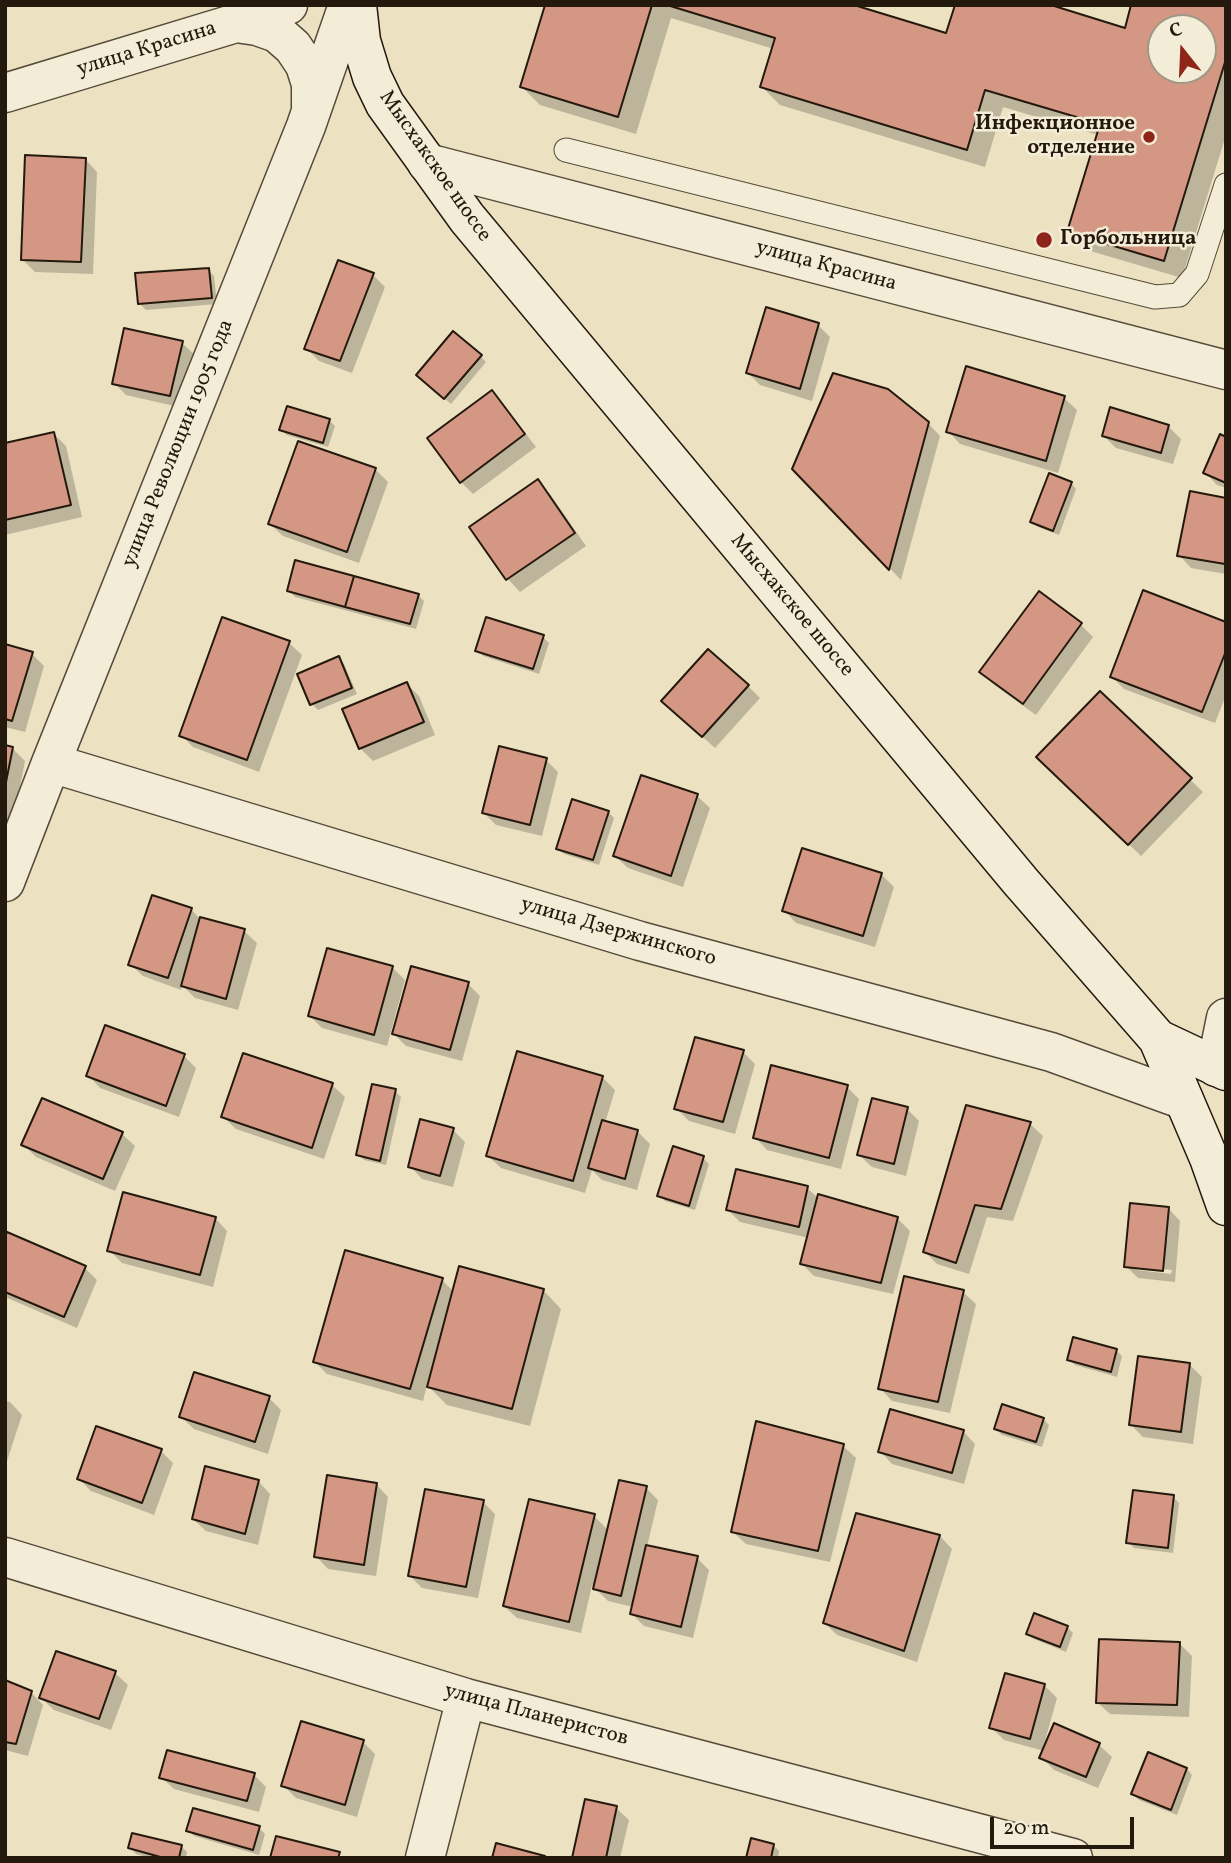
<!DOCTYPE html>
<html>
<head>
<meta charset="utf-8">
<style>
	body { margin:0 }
	#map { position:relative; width:1231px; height:1863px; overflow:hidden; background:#ece2c2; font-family:Vollkorn,serif }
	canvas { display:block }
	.frame { position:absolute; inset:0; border:7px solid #24190d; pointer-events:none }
	.north { position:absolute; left:1147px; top:14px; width:70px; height:70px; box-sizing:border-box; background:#f3ecd7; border:2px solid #a09886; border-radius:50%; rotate:342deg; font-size:19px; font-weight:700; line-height:28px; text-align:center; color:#24190d }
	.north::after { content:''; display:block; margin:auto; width:24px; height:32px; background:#8f2418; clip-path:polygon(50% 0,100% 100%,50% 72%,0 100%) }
	.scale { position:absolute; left:990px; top:1817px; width:144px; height:32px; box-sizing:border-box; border:4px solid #24190d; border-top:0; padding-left:9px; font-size:21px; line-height:24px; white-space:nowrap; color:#24190d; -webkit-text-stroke:5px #f3ecd7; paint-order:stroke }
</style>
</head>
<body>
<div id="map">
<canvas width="1231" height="1863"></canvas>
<div class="frame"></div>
<div class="north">С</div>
<div class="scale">20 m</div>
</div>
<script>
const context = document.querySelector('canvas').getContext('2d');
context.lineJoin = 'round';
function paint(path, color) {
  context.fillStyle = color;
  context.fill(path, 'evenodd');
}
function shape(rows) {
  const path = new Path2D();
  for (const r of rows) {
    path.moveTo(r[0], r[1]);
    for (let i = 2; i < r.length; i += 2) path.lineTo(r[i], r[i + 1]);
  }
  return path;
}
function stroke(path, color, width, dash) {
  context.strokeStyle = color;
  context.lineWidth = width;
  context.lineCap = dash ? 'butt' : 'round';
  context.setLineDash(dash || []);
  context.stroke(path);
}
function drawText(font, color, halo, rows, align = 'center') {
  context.font = font + ' Vollkorn,serif';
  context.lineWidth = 5;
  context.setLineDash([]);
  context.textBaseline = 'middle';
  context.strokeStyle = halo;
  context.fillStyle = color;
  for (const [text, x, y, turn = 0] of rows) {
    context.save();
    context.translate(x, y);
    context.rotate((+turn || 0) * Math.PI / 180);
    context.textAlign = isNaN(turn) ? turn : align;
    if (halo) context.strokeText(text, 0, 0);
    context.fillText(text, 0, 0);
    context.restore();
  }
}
paint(shape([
	[547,5,848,5,947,36,1126,30,1226,5,1226,135,1182,278,1087,250,1069,231,1098,135,1003,107,985,167,780,105,762,87,774,49,671,18,636,134,540,105,522,87],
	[1161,28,1203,28,1203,70,1161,70],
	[85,159,97,172,93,274,35,272,23,260],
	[208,270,214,276,217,304,146,310,140,304],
	[373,275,385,287,352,373,319,361,306,348],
	[818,325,830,337,812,401,760,385,748,373],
	[182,343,195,355,183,408,126,395,114,383],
	[480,356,486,362,451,404,424,381],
	[492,393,504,405,536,447,473,494,461,482],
	[1064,398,1077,410,1058,473,960,444,948,431],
	[329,420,335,426,328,447,287,435,281,430],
	[928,423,940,436,901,580,794,469],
	[1168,426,1181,439,1173,464,1116,448,1103,435],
	[54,434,66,446,82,517,5,535,5,445],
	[1226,439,1226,488,1217,485,1205,472],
	[299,443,376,470,388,482,359,563,283,536,270,524],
	[538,482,550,494,586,546,520,592,508,579,472,527],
	[1071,483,1076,489,1059,535,1038,527,1032,522],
	[1226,500,1226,574,1191,568,1179,555],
	[289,591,418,595,424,601,416,629,295,597],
	[1039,594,1081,625,1093,637,1036,715,993,684,981,672],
	[1226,624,1226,695,1215,723,1124,689,1112,677],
	[543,637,549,643,539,674,483,656,477,650],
	[289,643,302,655,259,772,193,747,181,735],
	[5,646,32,654,44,666,25,732,5,727],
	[338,658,344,664,357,694,318,710,312,704,299,675],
	[407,684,419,696,435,735,373,761,360,748],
	[748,686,760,698,715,748,676,713],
	[1101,693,1203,792,1141,856,1039,757],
	[5,747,12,748,25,761,5,864],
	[546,760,558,772,542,836,496,825,484,813],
	[697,796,710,808,683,887,628,868,615,856],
	[608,812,614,818,599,865,564,854,558,849],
	[803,850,882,875,894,887,875,947,796,923,784,910],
	[191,909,200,919,244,931,257,943,238,1010,195,998,182,985,181,990,143,976,130,964],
	[329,950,393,968,405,980,387,1046,322,1028,310,1016],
	[468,984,480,996,462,1061,406,1046,394,1034],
	[743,1052,755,1064,735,1134,689,1121,676,1108],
	[184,1056,196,1068,179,1117,100,1088,88,1075],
	[602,1077,615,1090,605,1123,638,1132,650,1144,637,1190,602,1180,592,1170,585,1193,501,1168,488,1156],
	[332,1085,345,1097,324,1159,236,1129,223,1117],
	[847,1087,859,1099,841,1169,767,1150,755,1137],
	[395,1091,401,1097,386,1165,364,1160,358,1154],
	[43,1101,122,1134,135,1146,115,1191,36,1157,24,1145],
	[907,1109,919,1121,906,1176,872,1167,859,1155],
	[1030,1124,1043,1136,1013,1221,987,1217,969,1274,937,1264,925,1252],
	[453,1130,465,1142,453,1187,422,1179,410,1166],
	[703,1158,709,1164,695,1210,665,1201,659,1195],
	[807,1188,819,1199,897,1218,910,1231,893,1294,814,1276,802,1264,809,1238,740,1222,728,1210],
	[1168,1208,1180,1221,1175,1282,1138,1278,1126,1266],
	[1137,1266,1172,1270,1171,1274,1137,1270],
	[215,1218,227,1231,213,1287,122,1263,109,1250],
	[5,1241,85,1268,97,1280,77,1328,5,1297],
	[442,1280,454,1292,543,1290,561,1309,530,1426,447,1405,427,1385,423,1401,327,1374,315,1362],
	[963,1292,976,1304,950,1413,892,1401,880,1388],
	[1116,1350,1122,1356,1117,1377,1075,1365,1069,1359],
	[1189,1364,1202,1377,1193,1444,1143,1437,1131,1425],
	[269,1398,281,1410,268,1454,194,1429,181,1417],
	[5,1401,10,1402,22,1415,6,1464],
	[1043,1419,1049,1425,1042,1447,1002,1435,996,1429],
	[963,1431,975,1444,964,1484,892,1464,880,1451],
	[843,1446,856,1458,830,1562,746,1544,733,1532],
	[161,1451,173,1463,154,1515,91,1491,79,1479],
	[258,1481,270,1494,258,1545,206,1531,193,1519],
	[376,1484,388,1497,376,1576,328,1569,316,1556],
	[646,1488,658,1500,647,1547,697,1558,709,1570,693,1638,644,1626,631,1613,633,1607,608,1601,592,1585,581,1633,517,1618,504,1606,594,1516,609,1531],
	[1173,1497,1179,1503,1173,1553,1134,1548,1128,1542],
	[483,1502,495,1514,478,1598,422,1588,409,1575],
	[940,1536,952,1549,917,1662,837,1635,825,1623],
	[1067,1627,1073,1633,1066,1652,1034,1639,1028,1633],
	[1179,1643,1192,1656,1189,1717,1110,1714,1097,1702],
	[57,1653,115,1673,128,1685,111,1730,54,1710,41,1698],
	[5,1682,31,1692,43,1705,28,1756,5,1750],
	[1044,1685,1057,1698,1043,1748,1045,1749,1055,1725,1099,1745,1112,1757,1098,1788,1054,1770,1041,1757,1044,1751,1004,1740,991,1727],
	[363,1742,375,1754,357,1817,296,1798,283,1785],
	[1187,1769,1192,1775,1177,1815,1139,1800,1133,1794],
	[254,1775,266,1787,259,1812,174,1789,161,1777],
	[616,1808,629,1820,620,1858,573,1858],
	[259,1828,265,1834,259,1855,194,1836,188,1830],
	[181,1846,187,1852,186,1858,151,1858,136,1854,130,1848],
	[774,1846,779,1851,778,1858,748,1858]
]), '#0003');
const building = shape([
	[545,5,652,5,618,117,520,87,545,5],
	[667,5,854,5,946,33,955,5,1051,5,1125,28,1131,5,1226,5,1226,59,1164,261,1067,232,1100,124,985,90,967,150,760,87,775,38,667,5],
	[1161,28,1203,28,1203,70,1161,70,1161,28],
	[25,155,86,158,81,262,21,260,25,155],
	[338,260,374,273,340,361,304,349,338,260],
	[209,268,212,298,138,304,135,273,209,268],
	[766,307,819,323,800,389,746,373,766,307],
	[124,328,183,341,170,396,112,384,124,328],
	[453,331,482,355,444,399,416,375,453,331],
	[966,366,1065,396,1046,461,946,432,966,366],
	[833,373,888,389,929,422,889,570,792,469,833,373],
	[492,390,525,434,460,483,427,438,492,390],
	[287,406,330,419,323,443,279,430,287,406],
	[1110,407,1169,425,1161,453,1102,436,1110,407],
	[54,432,71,505,5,520,5,443,54,432],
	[1220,434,1226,437,1226,483,1203,473,1220,434],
	[298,441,376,468,347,552,268,524,298,441],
	[1049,473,1072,482,1053,531,1030,522,1049,473],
	[538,479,575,533,506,580,469,527,538,479],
	[1190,491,1226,498,1225,564,1177,556,1190,491],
	[295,560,354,576,345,607,287,591,295,560],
	[354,576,419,594,410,624,345,607,354,576],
	[1143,590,1226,622,1226,651,1202,712,1110,677,1143,590],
	[1039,591,1082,623,1023,704,979,672,1039,591],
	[222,617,290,641,247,760,179,736,222,617],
	[486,617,544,635,533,669,475,651,486,617],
	[5,644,33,652,12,721,5,719,5,644],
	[708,649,749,685,702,737,661,701,708,649],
	[339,656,352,688,310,705,297,674,339,656],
	[407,682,424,722,359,749,342,709,407,682],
	[1100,691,1192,778,1128,845,1036,757,1100,691],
	[5,745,13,747,5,787,5,745],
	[499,746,547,758,530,825,482,813,499,746],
	[641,775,698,794,671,876,613,856,641,775],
	[572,799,609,811,593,860,556,849,572,799],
	[802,848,882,873,863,936,782,911,802,848],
	[152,895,192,908,168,978,128,965,152,895],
	[200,917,245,929,226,999,181,986,200,917],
	[327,948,393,966,374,1035,308,1016,327,948],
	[411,966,469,982,450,1050,392,1034,411,966],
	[105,1025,185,1054,166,1106,86,1076,105,1025],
	[695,1037,744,1050,723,1122,674,1109,695,1037],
	[517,1051,603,1076,573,1181,486,1156,517,1051],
	[243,1053,333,1083,312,1148,221,1117,243,1053],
	[771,1065,848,1085,829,1158,753,1138,771,1065],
	[372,1084,396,1089,380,1161,356,1155,372,1084],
	[42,1098,123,1132,103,1179,21,1145,42,1098],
	[872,1098,908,1107,894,1164,857,1155,872,1098],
	[966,1105,1031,1122,1001,1209,975,1205,956,1263,923,1252,966,1105],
	[420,1119,454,1128,440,1176,408,1167,420,1119],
	[602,1120,638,1130,625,1179,588,1168,602,1120],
	[673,1146,704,1156,689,1206,657,1196,673,1146],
	[736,1169,808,1186,799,1227,726,1210,736,1169],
	[123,1192,216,1217,200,1275,107,1251,123,1192],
	[818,1194,898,1217,881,1283,800,1264,818,1194],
	[1130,1203,1169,1207,1163,1271,1124,1267,1130,1203],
	[7,1232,86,1266,64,1317,5,1292,5,1237,7,1232],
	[345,1250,443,1278,410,1389,313,1362,345,1250],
	[459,1266,544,1289,512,1409,427,1387,459,1266],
	[904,1276,964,1290,938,1402,878,1389,904,1276],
	[1073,1337,1117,1349,1111,1372,1067,1360,1073,1337],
	[1138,1356,1190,1363,1181,1432,1129,1425,1138,1356],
	[194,1372,270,1396,255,1442,179,1417,194,1372],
	[1002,1404,1044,1418,1036,1442,994,1429,1002,1404],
	[890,1409,964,1430,952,1473,878,1452,890,1409],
	[756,1421,844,1444,818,1551,731,1532,756,1421],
	[96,1426,162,1449,142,1503,77,1479,96,1426],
	[205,1466,259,1480,245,1534,192,1519,205,1466],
	[327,1475,377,1483,364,1565,314,1557,327,1475],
	[619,1480,647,1486,621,1596,593,1589,619,1480],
	[425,1489,484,1500,466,1587,408,1576,425,1489],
	[1133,1490,1174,1495,1168,1548,1126,1543,1133,1490],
	[529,1499,595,1514,569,1622,503,1606,529,1499],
	[856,1513,940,1535,904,1651,823,1623,856,1513],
	[646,1545,698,1556,681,1627,630,1614,646,1545],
	[1034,1613,1068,1626,1060,1647,1026,1634,1034,1613],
	[1099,1639,1180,1642,1177,1705,1096,1703,1099,1639],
	[56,1651,116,1671,99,1719,39,1698,56,1651],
	[1005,1673,1045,1684,1030,1739,989,1728,1005,1673],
	[5,1680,32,1691,16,1744,5,1742,5,1680],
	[301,1721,364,1740,345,1805,281,1786,301,1721],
	[1054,1723,1100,1743,1086,1777,1039,1758,1054,1723],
	[167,1750,255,1773,247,1801,159,1778,167,1750],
	[1148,1752,1187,1768,1171,1810,1131,1794,1148,1752],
	[585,1799,617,1806,606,1858,572,1858,585,1799],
	[193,1808,260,1826,253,1850,186,1831,193,1808],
	[132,1833,182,1845,179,1858,164,1858,128,1848,132,1833],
	[276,1836,340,1852,338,1858,270,1858,276,1836],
	[751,1838,774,1844,771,1858,746,1858,751,1838],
	[496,1843,545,1856,545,1858,492,1858,496,1843]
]);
paint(building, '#d49784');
stroke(building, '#24190d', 2);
const lane = shape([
	[566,150,1155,297,1179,295,1197,274,1226,185]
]);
const street = shape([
	[236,23,257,26,277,33,293,47,305,65,311,84,311,107],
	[5,93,236,23,288,5],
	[427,163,1226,370],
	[51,763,640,941,1051,1052,1184,1100],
	[5,882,51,763,306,126,348,5],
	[1216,1067,1226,1018],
	[5,1557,466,1698,1073,1858],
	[425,1858,466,1698]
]);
const secondary = shape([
	[357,5,361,41,372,77,385,104,467,218,1021,882,1158,1039,1209,1158,1226,1206],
	[1158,1039,1226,1071]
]);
stroke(lane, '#564b3a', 25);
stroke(street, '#564b3a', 41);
stroke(secondary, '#24190d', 41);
stroke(lane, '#f3ecd7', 23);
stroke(street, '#f3ecd7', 38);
stroke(secondary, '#f3ecd7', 38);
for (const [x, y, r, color] of [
	[1149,137,7,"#8f2418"],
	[1044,240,9,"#8f2418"]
]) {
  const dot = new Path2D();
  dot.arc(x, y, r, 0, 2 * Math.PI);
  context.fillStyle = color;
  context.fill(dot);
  stroke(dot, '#f3ecd7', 2.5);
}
drawText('21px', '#24190d', '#f3ecd7', [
	["улица Красина",147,50,-17],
	["Мысхакское шоссе",434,167,55],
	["улица Красина",826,267,15],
	["улица Революции 1905 года",179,444,-68],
	["Мысхакское шоссе",791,606,50],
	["улица Дзержинского",618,933,16],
	["улица Планеристов",536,1716,15]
]);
drawText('bold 21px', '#24190d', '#f3ecd7', [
	["Инфекционное",1135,125],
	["отделение",1135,149],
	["Горбольница",1060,240,"left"]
], 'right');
</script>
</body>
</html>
